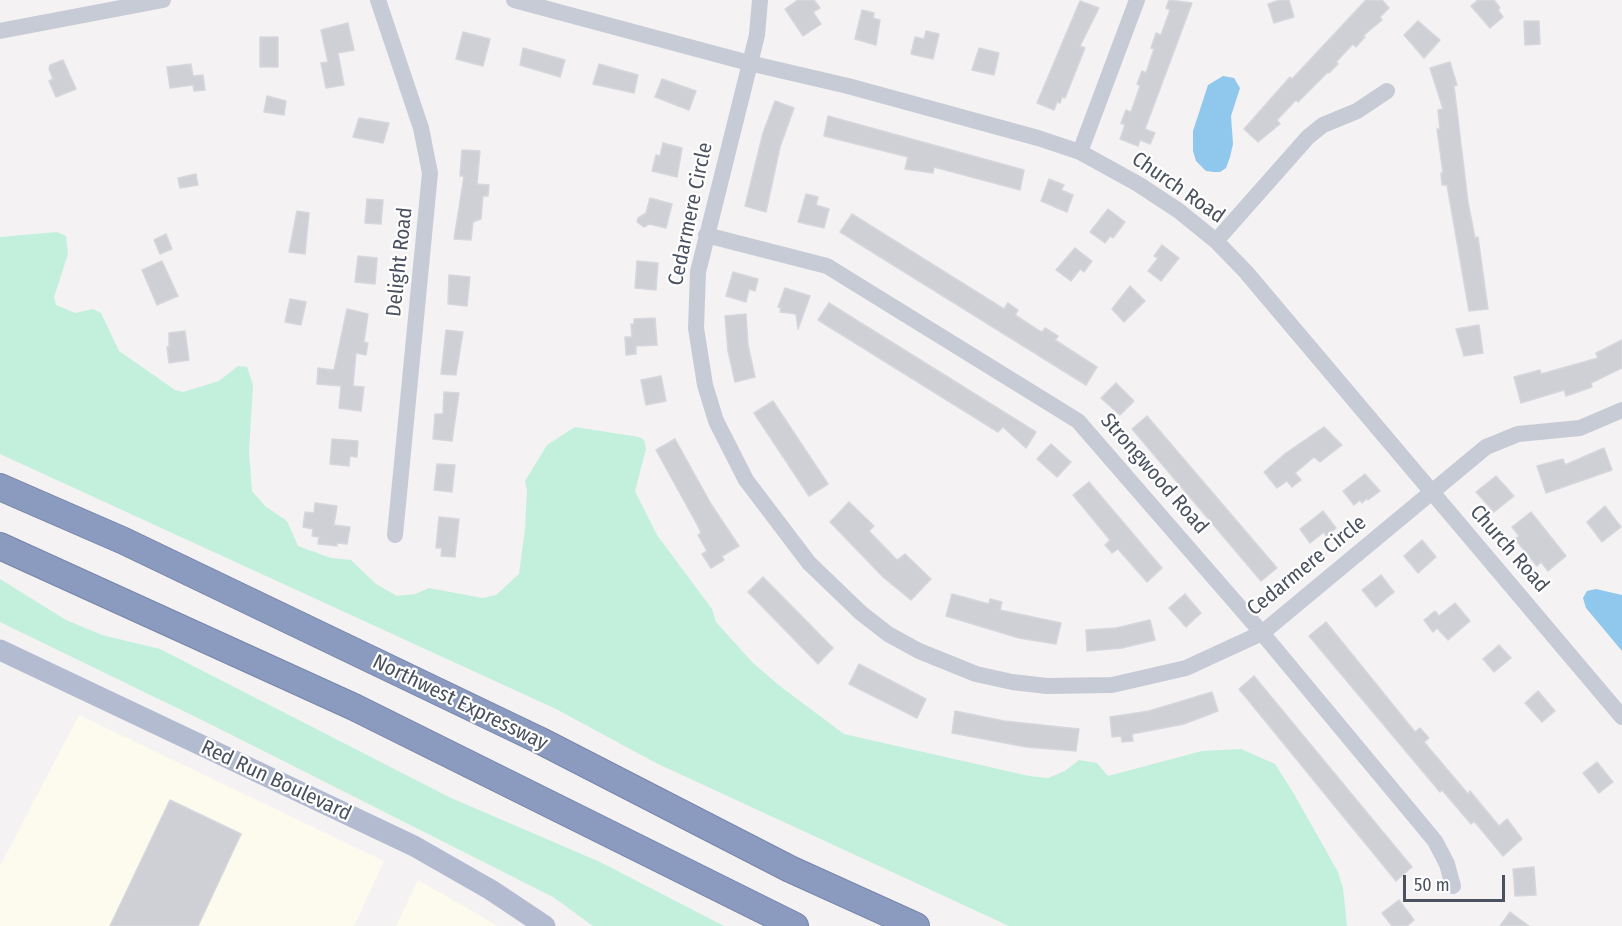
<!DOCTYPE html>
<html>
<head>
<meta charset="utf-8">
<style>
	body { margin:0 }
	#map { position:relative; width:1622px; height:926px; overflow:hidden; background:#f4f2f2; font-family:"Fira Sans Condensed",sans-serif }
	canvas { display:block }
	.scale { position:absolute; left:1403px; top:875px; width:102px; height:27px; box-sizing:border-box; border:3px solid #4a515f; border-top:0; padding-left:8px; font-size:18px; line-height:21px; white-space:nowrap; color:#4a515f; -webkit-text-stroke:4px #fff; paint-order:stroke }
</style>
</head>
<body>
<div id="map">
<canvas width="1622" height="926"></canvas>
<div class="scale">50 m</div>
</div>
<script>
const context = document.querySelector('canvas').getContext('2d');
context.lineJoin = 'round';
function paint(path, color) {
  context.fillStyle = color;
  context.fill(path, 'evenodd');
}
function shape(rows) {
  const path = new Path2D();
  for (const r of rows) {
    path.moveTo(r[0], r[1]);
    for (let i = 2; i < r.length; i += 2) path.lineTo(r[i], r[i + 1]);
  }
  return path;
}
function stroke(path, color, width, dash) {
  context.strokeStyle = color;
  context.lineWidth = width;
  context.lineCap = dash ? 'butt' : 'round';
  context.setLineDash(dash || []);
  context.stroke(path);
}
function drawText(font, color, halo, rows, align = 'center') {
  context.font = font + ' "Fira Sans Condensed",sans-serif';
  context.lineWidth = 4.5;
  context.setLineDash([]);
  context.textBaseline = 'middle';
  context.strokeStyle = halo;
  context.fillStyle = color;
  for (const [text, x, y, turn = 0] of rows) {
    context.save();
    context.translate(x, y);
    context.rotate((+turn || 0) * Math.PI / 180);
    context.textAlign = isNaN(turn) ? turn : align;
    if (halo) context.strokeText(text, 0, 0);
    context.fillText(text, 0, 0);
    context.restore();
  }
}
paint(shape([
	[79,715,384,861,354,926,0,926,0,866],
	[418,880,486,919,497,926,396,926]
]), '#fcfbed');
paint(shape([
	[57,232,66,236,68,254,54,297,56,305,75,313,93,309,101,313,119,351,175,390,183,392,219,381,238,366,247,367,253,385,249,451,252,491,265,506,287,521,298,546,331,558,351,560,376,584,397,596,415,594,429,588,482,598,496,595,519,574,525,529,527,490,525,481,547,445,575,427,639,437,644,440,646,449,635,491,657,535,712,609,716,622,752,662,781,687,844,734,1029,776,1048,778,1065,771,1079,760,1097,763,1108,776,1202,751,1241,749,1275,764,1294,794,1338,872,1343,888,1347,926,1009,926,656,763,556,709,0,454,0,237],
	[0,579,66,620,102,635,160,649,451,798,600,862,724,926,593,926,553,897,208,723,0,622]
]), '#c2f0dd');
paint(shape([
	[1223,76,1234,78,1240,88,1231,116,1233,144,1230,157,1226,168,1220,172,1214,172,1206,171,1196,161,1193,151,1193,131,1208,85],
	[1596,589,1622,595,1622,651,1586,608,1583,598,1587,591]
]), '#90c7ec');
const building = shape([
	[798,0,814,0,820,8,813,12,821,24,803,36,785,9,798,0],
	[1169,0,1192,3,1145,129,1155,133,1150,144,1140,140,1138,146,1120,139,1125,125,1121,123,1126,110,1131,112,1140,86,1137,84,1142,71,1146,73,1154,49,1151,48,1156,33,1161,35,1170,10,1166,8,1169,0],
	[1280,0,1289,0,1294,17,1274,23,1268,4,1280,0],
	[1366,0,1382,0,1389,8,1380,17,1382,20,1363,36,1365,37,1356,47,1353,44,1336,62,1338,64,1329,73,1328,72,1298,102,1296,100,1277,120,1280,124,1258,142,1244,129,1290,77,1292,79,1366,0],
	[1478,0,1494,0,1500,8,1498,10,1503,17,1490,28,1471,6,1478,0],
	[1080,1,1099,8,1080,46,1085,48,1065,98,1062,97,1060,103,1057,102,1054,110,1037,103,1080,1],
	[862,10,874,13,873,18,880,20,876,45,855,39,862,10],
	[1418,21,1440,40,1424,58,1404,35,1418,21],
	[1524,21,1539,21,1540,44,1525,45,1524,21],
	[348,23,354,50,338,53,344,85,326,88,321,63,328,62,321,30,348,23],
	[926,31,939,34,933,59,911,54,915,37,924,39,926,31],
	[463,32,490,39,483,66,456,59,463,32],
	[260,37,278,37,278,67,260,67,260,37],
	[523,48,565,60,560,77,520,65,523,48],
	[979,48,999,53,994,75,972,70,979,48],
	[63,60,76,89,56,97,49,81,53,79,49,69,50,65,63,60],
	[1450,62,1457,85,1454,86,1468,202,1475,238,1478,237,1488,309,1469,311,1447,185,1442,185,1441,173,1443,173,1437,129,1440,129,1438,110,1443,109,1430,68,1450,62],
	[191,64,193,76,203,75,205,90,194,91,193,85,170,88,167,67,191,64],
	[599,64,638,75,634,93,593,84,599,64],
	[662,79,696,91,689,110,655,97,662,79],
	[267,96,286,101,284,115,264,112,267,96],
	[775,101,794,108,780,147,766,212,745,206,763,133,775,101],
	[828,116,1024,170,1020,190,934,167,933,173,905,169,908,157,824,136,828,116],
	[359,118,389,123,383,143,353,137,359,118],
	[663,143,682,148,677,177,652,171,656,155,660,156,663,143],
	[462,150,480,151,477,184,489,185,488,196,483,196,481,219,473,222,471,240,454,239,464,176,460,176,462,150],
	[196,174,198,185,180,188,178,178,196,174],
	[1049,179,1064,185,1061,190,1073,195,1067,212,1041,201,1049,179],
	[806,194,818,197,816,205,829,209,824,228,798,222,806,194],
	[650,198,672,204,666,228,649,224,644,227,637,222,638,218,646,213,650,198],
	[367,199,383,200,381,224,365,223,367,199],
	[1108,209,1125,222,1113,238,1110,236,1105,243,1090,232,1108,209],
	[297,211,309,213,305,254,289,252,297,211],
	[852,214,1004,309,1008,303,1018,310,1015,315,1038,330,1042,332,1045,328,1058,336,1055,340,1097,367,1086,385,840,232,852,214],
	[166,234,172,249,160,254,154,240,166,234],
	[1162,245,1179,258,1161,281,1148,271,1158,258,1154,256,1162,245],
	[1075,248,1092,261,1084,272,1080,269,1071,281,1056,270,1075,248],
	[358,256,377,258,375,284,355,282,358,256],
	[162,261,178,296,157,305,142,270,162,261],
	[637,261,658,263,656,290,635,288,637,261],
	[733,272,758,279,755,291,749,289,746,302,726,296,733,272],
	[449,275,470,277,467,306,448,304,449,275],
	[1130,286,1145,301,1124,322,1112,309,1130,286],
	[785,288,810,296,798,329,796,314,780,312,781,308,778,307,785,288],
	[290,299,306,302,301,325,285,322,290,299],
	[829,303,1036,432,1026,448,1003,427,998,432,818,320,829,303],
	[347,309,368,314,364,342,368,343,366,355,356,353,353,386,364,387,361,411,339,408,341,386,317,384,318,368,334,370,347,309],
	[746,314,748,345,755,377,735,382,728,351,725,316,746,314],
	[655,318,657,345,636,346,636,354,626,355,625,337,632,337,631,324,634,324,634,319,655,318],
	[1479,325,1483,353,1464,356,1456,329,1479,325],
	[446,330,463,332,456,375,441,374,446,330],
	[185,331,189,360,169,363,167,347,169,347,169,333,185,331],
	[1622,340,1622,368,1591,383,1592,387,1566,396,1564,390,1521,403,1514,377,1540,370,1541,374,1598,358,1596,353,1622,340],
	[661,376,666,401,646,405,641,380,661,376],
	[1116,383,1134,401,1120,415,1101,398,1116,383],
	[444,392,459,393,452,441,433,439,435,414,443,414,444,392],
	[773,401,828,484,809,496,754,413,773,401],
	[1147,416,1277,568,1261,581,1132,429,1147,416],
	[1324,427,1342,445,1320,462,1314,457,1295,473,1301,480,1292,487,1287,481,1277,488,1264,472,1286,453,1324,427],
	[332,439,358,441,357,457,350,456,349,466,330,464,332,439],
	[675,439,711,504,739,546,722,556,724,560,711,568,702,554,707,551,698,535,701,533,699,528,656,450,675,439],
	[1051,444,1071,462,1057,477,1037,459,1051,444],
	[1604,448,1612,470,1546,493,1537,466,1563,459,1565,465,1604,448],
	[437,464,455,465,452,492,434,490,437,464],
	[1365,474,1380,491,1368,500,1367,498,1362,503,1360,500,1354,505,1343,491,1365,474],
	[1496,476,1514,496,1494,512,1476,492,1496,476],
	[1089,482,1162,568,1147,582,1118,549,1112,553,1105,545,1110,540,1073,495,1089,482],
	[849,502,874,526,869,531,897,560,905,554,931,579,911,600,883,577,830,522,849,502],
	[315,503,337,506,334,525,350,527,347,544,337,543,337,546,318,544,319,537,312,536,313,529,303,527,305,512,314,513,315,503],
	[1605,506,1621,527,1602,542,1587,522,1605,506],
	[1323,511,1336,528,1326,536,1324,532,1310,543,1300,529,1323,511],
	[1531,512,1566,556,1548,571,1541,562,1537,566,1515,539,1519,536,1512,527,1531,512],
	[439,517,459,519,455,557,441,556,442,548,436,548,439,517],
	[1422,540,1436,557,1418,573,1404,556,1422,540],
	[1381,575,1394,592,1376,607,1362,590,1381,575],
	[763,577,833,648,818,664,748,592,763,577],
	[952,594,989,604,990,599,1002,602,1000,610,1061,623,1056,644,1019,638,946,616,952,594],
	[1185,594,1201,613,1186,627,1169,608,1185,594],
	[1455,603,1470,621,1448,640,1437,628,1433,632,1424,620,1435,611,1439,616,1455,603],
	[1150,620,1155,640,1122,648,1087,651,1086,630,1116,628,1150,620],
	[1326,622,1415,732,1420,728,1429,738,1424,742,1468,794,1470,791,1499,826,1507,819,1522,839,1503,856,1474,821,1471,824,1442,790,1440,792,1309,636,1326,622],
	[1499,645,1511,658,1494,672,1483,659,1499,645],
	[859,664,926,699,917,718,849,684,859,664],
	[1254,676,1412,867,1396,881,1239,689,1254,676],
	[1538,691,1555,711,1542,722,1525,703,1538,691],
	[1212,692,1218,711,1184,724,1132,734,1133,741,1122,742,1121,736,1112,737,1110,717,1149,711,1212,692],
	[955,711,1004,721,1079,729,1076,751,1026,747,952,733,955,711],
	[1597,762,1613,782,1599,793,1583,773,1597,762],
	[170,800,241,834,198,926,110,926,170,800],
	[1534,867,1536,895,1515,896,1513,869,1534,867],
	[1399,900,1414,920,1407,926,1392,926,1382,913,1399,900],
	[1510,912,1529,926,1500,926,1510,912]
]);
paint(building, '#cfd0d6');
stroke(building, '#d6d7dd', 1.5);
const highway = shape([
	[0,487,124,541,539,740,790,869,916,926],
	[0,546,354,707,795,926]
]);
stroke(highway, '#7685ab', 28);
stroke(shape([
	[378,0,421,128,430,173,395,535],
	[514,0,749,63,848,86,1038,138,1080,152,1138,184,1179,211,1216,241,1246,272,1622,717],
	[760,0,757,35,698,272,696,328,705,385,716,421,746,480,809,563,861,613,888,634,919,651,976,674,1012,682,1047,686,1112,685,1186,668,1262,633,1486,447,1518,434,1580,428,1622,410],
	[0,31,163,0],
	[1080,152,1137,0],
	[706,235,827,266,1078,421,1262,633,1435,841,1447,864,1453,886],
	[1216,241,1308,137,1323,125,1357,111,1387,91]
]), '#c6cbd6', 16);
stroke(shape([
	[0,650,414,846,491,890,545,926]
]), '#b2bbd0', 21);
stroke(highway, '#8b9abf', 26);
drawText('21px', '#4a515f', '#fff', [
	["Church Road",1178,188,35],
	["Cedarmere Circle",691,214,-78],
	["Delight Road",400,262,-84],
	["Strongwood Road",1154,474,49],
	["Church Road",1509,549,49],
	["Cedarmere Circle",1307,566,-39],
	["Northwest Expressway",460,703,26],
	["Red Run Boulevard",276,781,25]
]);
</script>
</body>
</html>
